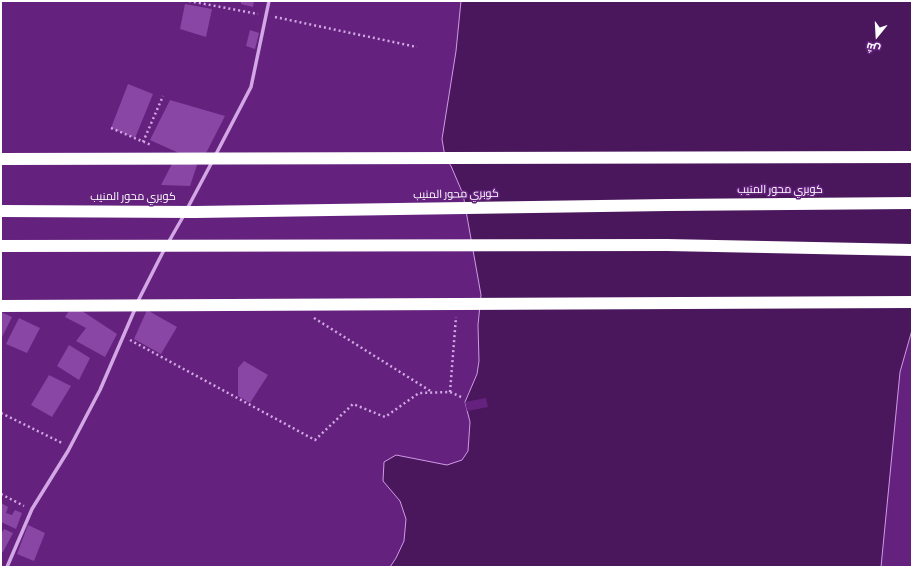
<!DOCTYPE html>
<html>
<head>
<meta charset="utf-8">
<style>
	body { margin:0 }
	#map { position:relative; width:913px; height:568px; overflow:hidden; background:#64227e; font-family:"Source Sans 3",Cairo,sans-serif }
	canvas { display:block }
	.frame { position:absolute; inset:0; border:2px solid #fff; pointer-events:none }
	.north { position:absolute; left:857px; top:16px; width:40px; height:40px; -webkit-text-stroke:3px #64227e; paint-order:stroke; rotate:198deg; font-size:11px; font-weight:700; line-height:16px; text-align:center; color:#fff }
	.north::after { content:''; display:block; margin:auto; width:14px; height:18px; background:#fff; clip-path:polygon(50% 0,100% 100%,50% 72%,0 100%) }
</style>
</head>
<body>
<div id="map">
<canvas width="913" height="568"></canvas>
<div class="frame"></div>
<div class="north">ش</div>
</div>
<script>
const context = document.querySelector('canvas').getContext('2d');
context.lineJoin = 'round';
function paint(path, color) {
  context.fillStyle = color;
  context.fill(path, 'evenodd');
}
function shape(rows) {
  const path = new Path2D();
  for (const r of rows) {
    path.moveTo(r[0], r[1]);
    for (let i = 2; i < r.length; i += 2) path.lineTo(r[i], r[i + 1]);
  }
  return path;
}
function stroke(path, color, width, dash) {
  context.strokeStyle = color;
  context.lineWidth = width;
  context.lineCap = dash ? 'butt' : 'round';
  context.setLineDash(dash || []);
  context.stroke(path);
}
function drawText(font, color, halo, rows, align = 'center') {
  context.font = font + ' "Source Sans 3",Cairo,sans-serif';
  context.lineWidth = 3;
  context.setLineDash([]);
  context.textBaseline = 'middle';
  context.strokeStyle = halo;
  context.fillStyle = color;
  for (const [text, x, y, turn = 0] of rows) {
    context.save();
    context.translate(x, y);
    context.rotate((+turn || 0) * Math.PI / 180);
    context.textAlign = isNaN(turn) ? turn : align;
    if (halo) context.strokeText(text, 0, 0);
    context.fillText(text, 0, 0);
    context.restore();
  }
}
const water = shape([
	[461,1,912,1,912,330,900,372,881,567,390,567,396,558,404,541,406,519,400,501,383,481,384,462,396,455,447,465,462,460,468,451,470,422,465,402,477,374,479,361,478,325,481,295,463,194,451,166,445,157,442,139,456,51,461,1]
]);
paint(water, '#4a175d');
stroke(water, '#d09ae8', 1);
paint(shape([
	[486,398,488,407,467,411,465,402]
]), '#64227e');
paint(shape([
	[241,1,254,1,253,7,241,4],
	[185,4,212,9,206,37,180,29],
	[250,30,259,33,255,49,246,46],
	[128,84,153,94,135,138,111,128],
	[170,100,225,116,201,163,150,140],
	[176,156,197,165,190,186,161,185],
	[73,305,117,334,105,357,76,341,86,328,65,317],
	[147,310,177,327,161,354,134,339],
	[1,312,12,317,1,339],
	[19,318,40,328,27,353,6,344],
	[69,345,90,358,79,380,57,366],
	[244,361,268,375,250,403,238,396,238,368],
	[49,375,71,386,52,417,31,405],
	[1,503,8,507,6,513,12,515,15,510,22,513,16,529,1,522],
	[28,525,45,533,34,561,17,554],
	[4,529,13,533,3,552,1,552,1,534]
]), '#8946a5');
stroke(shape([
	[189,1,258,14],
	[275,17,417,47],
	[111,128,151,145],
	[143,142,163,96],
	[314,318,432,392],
	[130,340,315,440,353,404,385,417,419,393,450,392,461,397],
	[450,392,456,317],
	[1,413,62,443],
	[1,494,24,506]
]), '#d3a6e6', 2.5, [2, 3]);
stroke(shape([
	[215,156,251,87,269,1],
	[187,209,212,162],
	[168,243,184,215],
	[137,303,165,248],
	[7,567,32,509,68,451,100,390,135,309]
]), '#d3a6e6', 3.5);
stroke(shape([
	[1,159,912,157],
	[1,211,195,212,668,205,912,203],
	[1,246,667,245,912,250],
	[1,306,912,302]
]), '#fff', 12);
drawText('11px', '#fff', '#64227e', [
	["كوبري محور المنيب",780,191],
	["كوبري محور المنيب",456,195,-1],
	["كوبري محور المنيب",133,198]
]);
</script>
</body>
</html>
